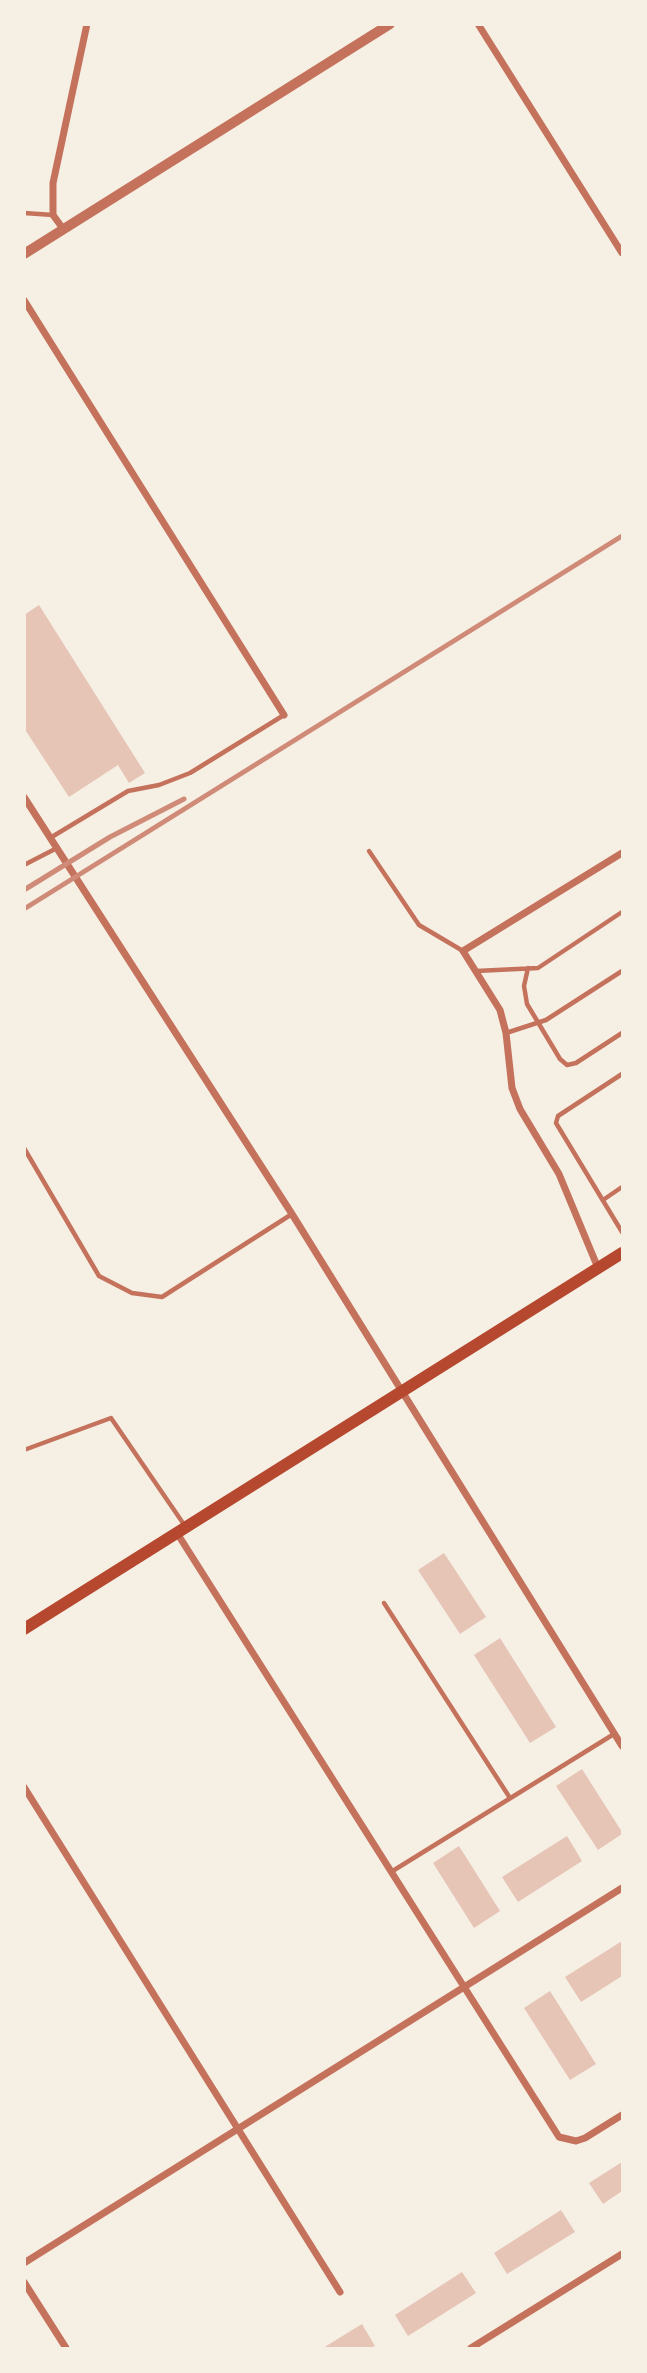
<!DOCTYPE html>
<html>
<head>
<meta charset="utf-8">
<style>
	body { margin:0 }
	#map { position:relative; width:647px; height:2373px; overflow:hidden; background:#f6efe4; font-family:"Public Sans",sans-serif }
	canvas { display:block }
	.frame { position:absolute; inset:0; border:26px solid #f6efe4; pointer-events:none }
</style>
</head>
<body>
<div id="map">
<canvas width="647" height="2373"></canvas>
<div class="frame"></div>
</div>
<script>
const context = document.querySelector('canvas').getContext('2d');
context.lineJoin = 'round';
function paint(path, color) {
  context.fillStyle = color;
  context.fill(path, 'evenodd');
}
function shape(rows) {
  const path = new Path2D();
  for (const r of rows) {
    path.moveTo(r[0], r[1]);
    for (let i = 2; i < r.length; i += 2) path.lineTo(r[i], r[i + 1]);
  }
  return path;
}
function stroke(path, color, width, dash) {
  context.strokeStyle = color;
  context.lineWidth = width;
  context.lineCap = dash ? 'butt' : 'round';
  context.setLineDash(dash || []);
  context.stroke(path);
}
paint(shape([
	[39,605,145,773,129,783,118,765,69,797,24,728,24,615],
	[444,1553,486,1617,460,1634,418,1570],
	[500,1638,556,1727,530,1743,474,1655],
	[582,1769,622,1832,622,1834,598,1850,556,1786],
	[567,1836,582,1861,518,1902,502,1877],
	[459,1846,500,1911,474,1928,433,1863],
	[622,1941,622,1976,581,2002,565,1977],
	[550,1991,596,2064,570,2080,524,2008],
	[622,2162,622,2191,603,2204,589,2183],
	[561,2210,575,2232,507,2274,494,2253],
	[462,2272,476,2293,408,2336,395,2315],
	[362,2324,375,2346,370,2348,323,2348]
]), '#e6c5b7');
stroke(shape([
	[24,213,53,215],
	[50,838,128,791,159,785,190,773,284,715],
	[369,851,419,925,463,951],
	[24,865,57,848],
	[528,968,524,986,527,1004,560,1059,567,1065,576,1063,622,1033],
	[476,971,538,968,622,912],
	[506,1033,546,1020,622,971],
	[622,1074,558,1116,556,1123,622,1232],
	[24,1148,99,1276,132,1293,162,1297,292,1214],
	[603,1200,622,1187],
	[24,1450,111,1418,185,1526],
	[384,1603,510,1798],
	[391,1872,614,1734]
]), '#c5725c', 4.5);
stroke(shape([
	[478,24,622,253],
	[64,230,53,215,53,183,87,24],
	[24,300,284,715],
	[24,797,292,1214,622,1746],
	[598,1268,559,1174,520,1109,512,1088,506,1033,500,1010,463,951,622,853],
	[177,1533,559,2137,576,2141,585,2138,622,2115],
	[24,1787,340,2292],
	[24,2263,622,1888],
	[24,2282,66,2348],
	[471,2348,622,2254]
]), '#c5725c', 7);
stroke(shape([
	[24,254,390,24]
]), '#c5725c', 10);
stroke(shape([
	[24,1629,622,1253]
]), '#b5482f', 12);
stroke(shape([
	[24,890,110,837,184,799],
	[24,909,622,536]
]), '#cf8b77', 5);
</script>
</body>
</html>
